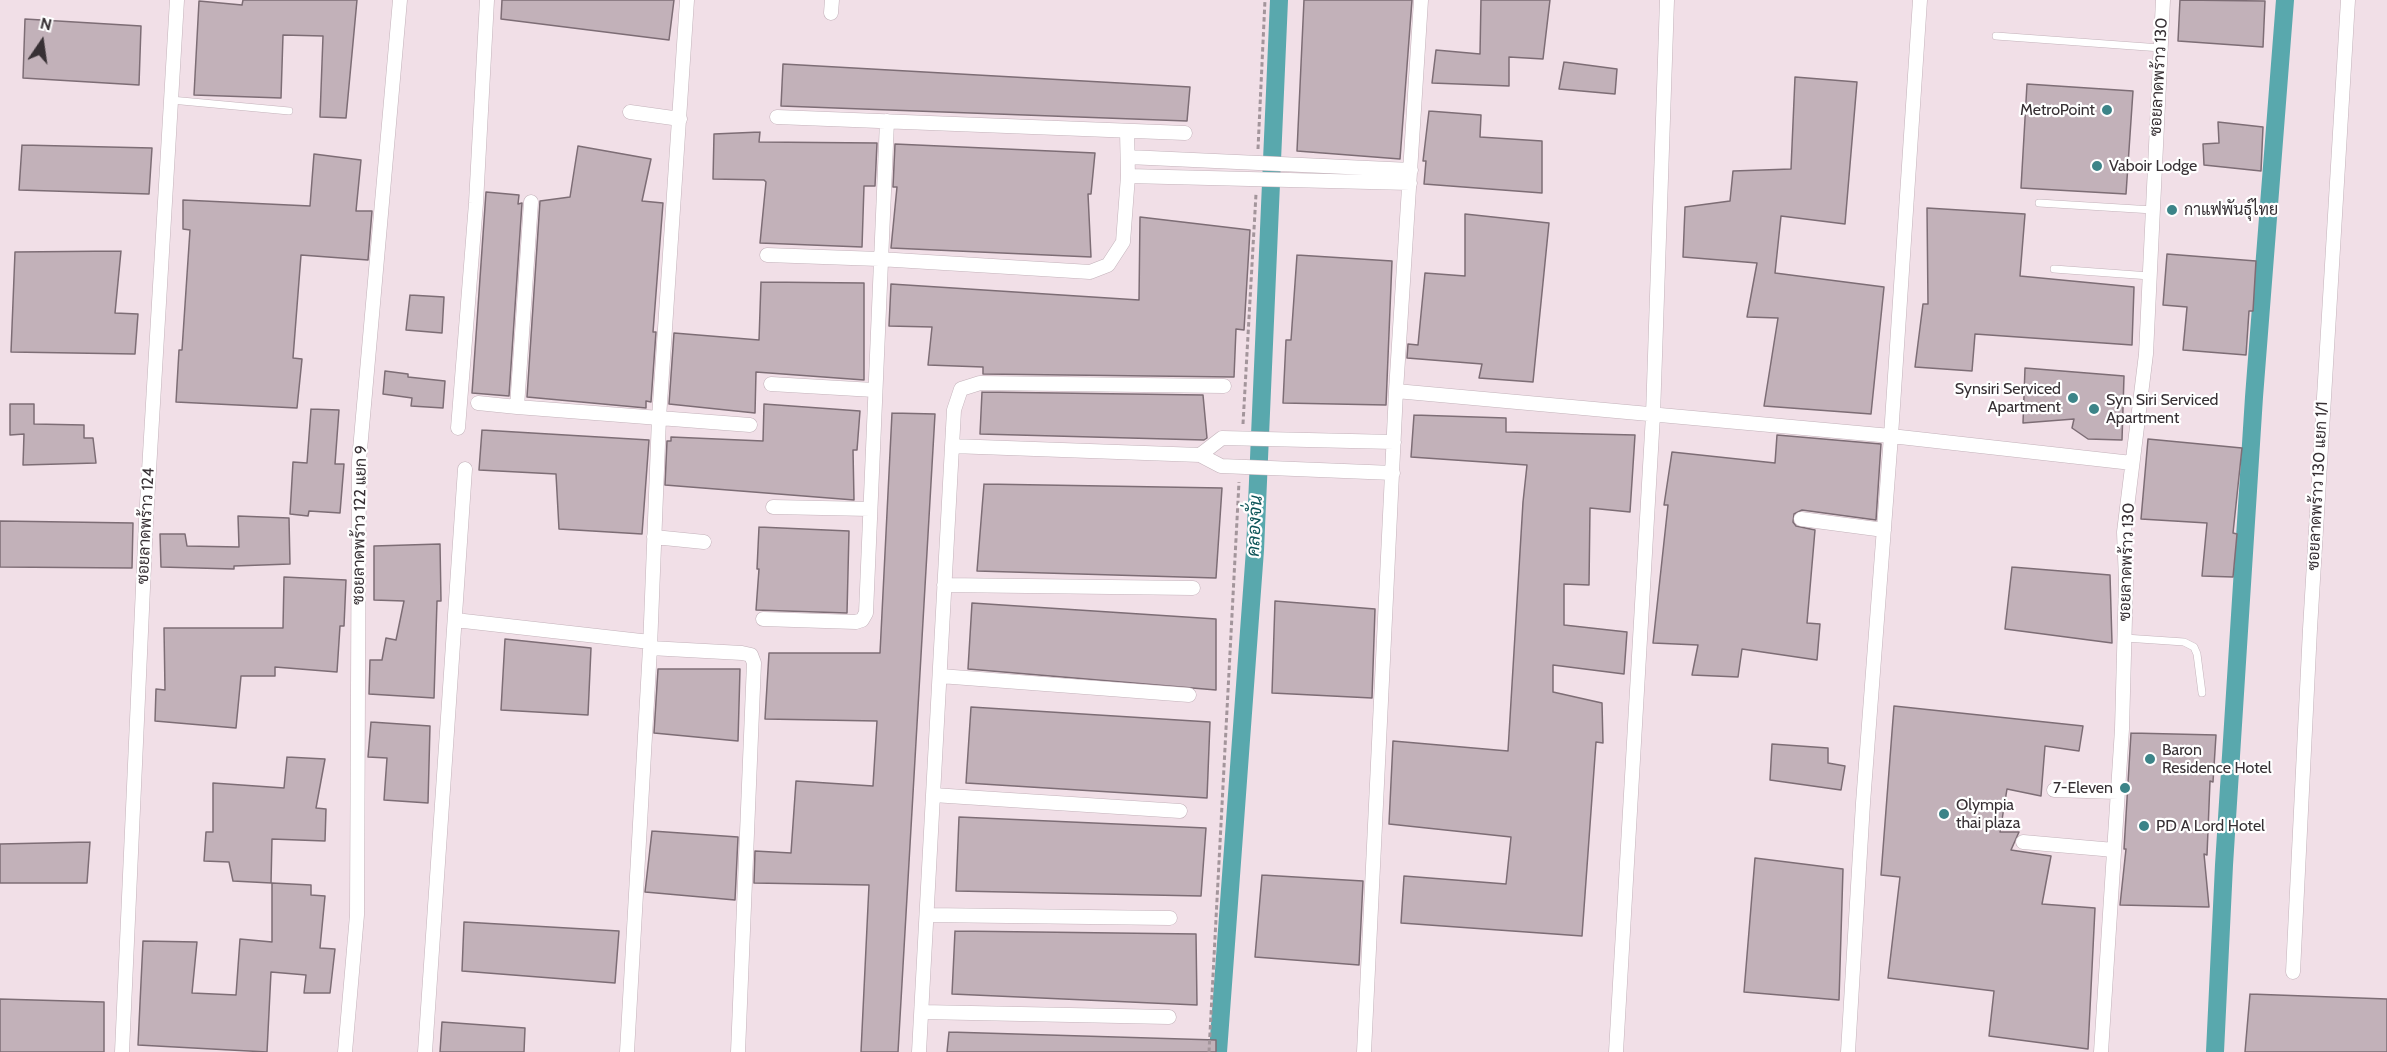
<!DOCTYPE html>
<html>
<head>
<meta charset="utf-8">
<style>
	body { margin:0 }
	#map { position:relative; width:2387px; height:1052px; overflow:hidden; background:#f1dfe7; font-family:Cabin,sans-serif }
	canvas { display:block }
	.north { position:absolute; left:12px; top:12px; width:60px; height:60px; -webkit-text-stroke:4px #fff; paint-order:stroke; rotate:13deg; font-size:16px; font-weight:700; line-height:24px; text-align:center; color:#373034 }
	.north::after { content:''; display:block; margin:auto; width:21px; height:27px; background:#373034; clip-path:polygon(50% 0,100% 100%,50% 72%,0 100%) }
</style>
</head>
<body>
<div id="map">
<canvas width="2387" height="1052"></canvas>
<div class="north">N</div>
</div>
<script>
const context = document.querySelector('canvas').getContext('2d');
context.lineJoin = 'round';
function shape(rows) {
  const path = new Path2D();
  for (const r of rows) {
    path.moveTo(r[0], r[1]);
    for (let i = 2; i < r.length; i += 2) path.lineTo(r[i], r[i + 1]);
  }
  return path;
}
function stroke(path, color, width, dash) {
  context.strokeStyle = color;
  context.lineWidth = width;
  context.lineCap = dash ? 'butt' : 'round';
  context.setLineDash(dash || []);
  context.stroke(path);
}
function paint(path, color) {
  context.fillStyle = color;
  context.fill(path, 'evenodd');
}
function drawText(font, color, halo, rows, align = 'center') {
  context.font = font + ' Cabin,Sarabun,sans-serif';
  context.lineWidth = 4.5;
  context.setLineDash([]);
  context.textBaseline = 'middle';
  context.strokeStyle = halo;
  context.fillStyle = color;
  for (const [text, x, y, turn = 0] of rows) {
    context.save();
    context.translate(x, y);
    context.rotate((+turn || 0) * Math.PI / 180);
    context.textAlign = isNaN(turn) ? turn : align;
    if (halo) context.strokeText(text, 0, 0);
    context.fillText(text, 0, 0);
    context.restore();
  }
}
stroke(shape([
	[1218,1052,1255,550,1279,0],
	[2215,1052,2224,865,2254,397,2285,0]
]), '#59a8ad', 18);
const building = shape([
	[243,0,357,0,346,118,320,117,323,36,283,35,281,98,194,95,199,1,242,5,243,0],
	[502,0,674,0,669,40,501,19,502,0],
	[1304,0,1412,0,1400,159,1297,151,1304,0],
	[1481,0,1550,0,1543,59,1509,57,1509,86,1432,83,1436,50,1480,54,1481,0],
	[2180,0,2265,1,2263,47,2178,41,2180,0],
	[25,19,141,26,139,85,23,78,25,19],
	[1564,62,1617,69,1615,94,1559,89,1564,62],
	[783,64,1190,87,1187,121,781,106,783,64],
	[1795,77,1857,82,1845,224,1781,216,1775,273,1884,287,1871,414,1764,406,1778,318,1747,317,1757,263,1683,257,1685,207,1730,201,1733,171,1791,169,1795,77],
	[2027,84,2133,91,2126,194,2021,188,2027,84],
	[1429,111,1481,115,1480,137,1542,141,1542,193,1424,184,1426,161,1423,161,1429,111],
	[2218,122,2263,127,2261,171,2204,165,2203,144,2219,143,2218,122],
	[760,132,759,142,877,143,875,186,864,186,862,247,760,243,766,182,764,180,713,179,714,134,760,132],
	[895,144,1095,153,1091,194,1088,194,1091,257,891,248,897,187,893,187,895,144],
	[22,145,152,148,149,194,19,190,22,145],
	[578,146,651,159,642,201,663,203,653,332,656,332,651,402,646,401,646,408,527,397,540,201,570,197,578,146],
	[314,154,361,160,356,211,372,211,368,260,301,255,293,358,302,359,297,408,176,402,179,350,182,350,190,230,183,229,183,200,310,206,314,154],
	[486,192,519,195,518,204,522,203,509,396,472,393,486,192],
	[1927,208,2025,214,2020,276,2134,287,2132,345,1975,334,1972,371,1915,367,1923,304,1928,304,1927,208],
	[1465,214,1549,223,1533,382,1479,378,1482,364,1407,358,1408,344,1418,345,1425,273,1465,276,1465,214],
	[1140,217,1250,230,1244,330,1236,329,1234,377,983,374,983,367,928,365,932,327,889,326,891,284,1139,300,1140,217],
	[121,251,115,313,138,314,135,354,11,352,15,252,121,251],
	[2167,254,2256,261,2253,311,2249,311,2246,355,2183,350,2187,307,2163,305,2167,254],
	[1297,255,1392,261,1386,405,1283,403,1286,340,1291,340,1297,255],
	[761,282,864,283,864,380,756,372,755,413,669,404,674,333,759,340,761,282],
	[410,295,444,297,442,333,406,330,410,295],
	[2025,368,2124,376,2122,440,2088,439,2072,428,2074,419,2023,423,2025,368],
	[385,371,408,374,408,377,445,381,443,408,411,406,412,398,383,394,385,371],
	[982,392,1203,395,1207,438,1204,440,980,434,982,392],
	[10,404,34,404,34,424,84,425,84,438,93,438,96,463,23,465,24,434,10,435,10,404],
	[764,404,860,411,857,450,853,450,854,500,665,485,667,441,671,441,671,437,763,441,764,404],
	[311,409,339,410,335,464,344,464,340,513,309,511,308,516,290,514,293,462,307,463,311,409],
	[892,413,935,414,898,1052,861,1052,869,885,754,883,755,851,791,853,796,781,873,786,877,721,765,719,769,653,880,653,892,413],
	[1414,415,1506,418,1506,432,1635,435,1630,512,1590,508,1589,585,1564,584,1564,625,1627,632,1624,674,1553,665,1553,692,1602,703,1603,743,1596,742,1582,936,1401,923,1404,876,1506,884,1511,837,1389,824,1393,741,1508,751,1523,502,1527,465,1411,457,1414,415],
	[482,430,649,440,642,534,559,529,556,474,479,470,482,430],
	[1777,435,1881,444,1876,520,1802,510,1794,514,1793,522,1796,526,1815,530,1807,623,1820,624,1817,660,1742,649,1738,677,1692,675,1698,645,1653,643,1668,505,1664,505,1672,452,1775,463,1777,435],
	[2148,439,2242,448,2233,533,2237,534,2233,577,2202,576,2207,523,2141,519,2148,439],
	[984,484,1222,488,1216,578,977,571,984,484],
	[238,516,289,518,290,564,234,566,234,569,161,567,160,534,185,534,187,546,239,547,238,516],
	[0,521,133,523,132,568,0,567,0,521],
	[759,527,849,531,847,613,756,610,759,569,757,569,759,527],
	[440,544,441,601,437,601,434,698,369,694,370,660,382,660,386,638,396,640,404,601,374,600,374,546,440,544],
	[2012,567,2110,575,2112,643,2005,629,2012,567],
	[284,577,346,580,344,626,340,626,337,672,275,667,275,676,241,676,236,728,155,721,156,689,165,690,164,628,283,628,284,577],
	[1275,601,1375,609,1372,698,1272,693,1275,601],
	[972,603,1216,619,1216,690,968,669,972,603],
	[505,639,591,648,588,715,501,710,505,639],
	[658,669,740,669,738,741,654,733,658,669],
	[1894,706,2083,726,2079,751,2045,746,2041,796,2007,789,2000,832,2019,832,2011,850,2051,856,2042,904,2095,908,2088,1049,1989,1036,1994,991,1888,978,1900,877,1881,875,1894,706],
	[971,707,1210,722,1207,798,966,783,971,707],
	[371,722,430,726,428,803,384,800,387,758,368,757,371,722],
	[2131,733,2216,735,2213,782,2210,781,2207,855,2204,854,2209,907,2120,905,2126,849,2124,849,2131,733],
	[1772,744,1828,748,1828,763,1845,766,1841,790,1770,780,1772,744],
	[287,757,325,759,316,808,326,809,325,841,272,839,271,883,233,881,229,862,204,861,206,832,213,832,213,783,284,788,287,757],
	[959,817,1206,828,1201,896,956,891,959,817],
	[652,831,738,837,735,900,645,892,652,831],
	[90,842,87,883,0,883,0,844,90,842],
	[1755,858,1843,869,1839,1000,1744,992,1755,858],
	[1262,875,1363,881,1359,965,1255,957,1262,875],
	[272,883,311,885,311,895,325,896,320,948,335,949,330,993,304,993,306,975,271,972,267,1052,138,1045,143,941,197,942,192,993,236,995,240,939,272,942,272,883],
	[464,922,619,931,615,983,462,971,464,922],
	[955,931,1196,934,1197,1005,952,994,955,931],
	[2250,994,2387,999,2387,1052,2245,1052,2250,994],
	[0,999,104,1002,104,1052,0,1052,0,999],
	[442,1022,525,1028,524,1052,440,1052,442,1022],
	[949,1032,1216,1040,1216,1052,947,1052,949,1032]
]);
paint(building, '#c2b1b9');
stroke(building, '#7d6d75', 1.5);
const service = shape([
	[1996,36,2161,48],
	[171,100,289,111],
	[2039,203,2153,210],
	[2054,269,2150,276],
	[2125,638,2184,642,2194,647,2197,654,2202,693]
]);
const minor = shape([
	[831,13,832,0],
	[630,112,680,119],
	[777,117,1185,133],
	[1128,157,1411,170],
	[1128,176,1410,183],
	[531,202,517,407,750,425],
	[767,255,879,259,1090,272,1108,265,1123,242,1128,176,1127,131],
	[771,384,874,390],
	[1396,391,1891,436,2132,463],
	[478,403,517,407],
	[458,428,476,203,487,0],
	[952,446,1200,455],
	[1393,473,1221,466,1200,455,1222,438,1394,442],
	[773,507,870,509],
	[1801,519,1884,530],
	[654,537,704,542],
	[944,585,1193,588],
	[763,619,856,622,862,620,866,613,887,121],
	[455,620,650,642],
	[650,648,742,653,751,655,754,663,738,1052],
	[940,676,1189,695],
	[2054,790,2118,792],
	[933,795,1180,811],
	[2023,842,2114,850],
	[927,915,1170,918],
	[2293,972,2310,629,2348,0],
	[922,1012,1169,1017],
	[122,1052,146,521,177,0],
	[345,1052,357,915,359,461,400,0],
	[425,1052,465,469],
	[627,1052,650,648,659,418,687,0],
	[919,1052,954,410,961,389,980,383,1224,386],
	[1364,1052,1396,391,1421,0],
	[1616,1052,1653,415,1667,0],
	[1848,1052,1863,803,1891,436,1920,0],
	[2101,1052,2122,729,2126,580,2124,532,2146,354,2163,0]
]);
stroke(service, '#c3b2ba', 8);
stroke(minor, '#c3b2ba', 15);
stroke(shape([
	[1258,149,1265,0],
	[1243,424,1256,194],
	[1209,1052,1239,482]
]), '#a3959b', 3, [4.5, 3]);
stroke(service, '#fff', 7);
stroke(minor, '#fff', 14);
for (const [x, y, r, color] of [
	[2107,110,6,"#3c8488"],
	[2097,166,6,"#3c8488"],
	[2172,210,6,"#3c8488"],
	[2073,398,6,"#3c8488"],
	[2094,409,6,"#3c8488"],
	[2150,759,6,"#3c8488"],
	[2125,788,6,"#3c8488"],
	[1944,814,6,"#3c8488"],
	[2144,826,6,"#3c8488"]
]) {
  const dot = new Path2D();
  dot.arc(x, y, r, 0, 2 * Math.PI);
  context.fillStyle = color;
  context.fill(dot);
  stroke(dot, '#fff', 2);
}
drawText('16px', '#373034', '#fff', [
	["ซอยลาดพร้าว 130",2159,77,-87],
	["ซอยลาดพร้าว 130 แยก 1/1",2318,486,-87],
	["ซอยลาดพร้าว 122 แยก 9",360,525,-89],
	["ซอยลาดพร้าว 124",146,526,-87],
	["ซอยลาดพร้าว 130",2127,562,-88]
]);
drawText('16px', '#373034', '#fff', [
	["MetroPoint",2095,110,"right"],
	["Vaboir Lodge",2109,166],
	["กาแฟพันธุ์ไทย",2184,210],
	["Synsiri Serviced",2061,389,"right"],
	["Apartment",2061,407,"right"],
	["Syn Siri Serviced",2106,400],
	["Apartment",2106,418],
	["Baron",2162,750],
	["Residence Hotel",2162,768],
	["7-Eleven",2113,788,"right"],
	["Olympia",1956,805],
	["thai plaza",1956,823],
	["PD A Lord Hotel",2156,826]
], 'left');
drawText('italic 18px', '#0b5357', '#fff', [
	["คลองจั่น",1255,526,-87]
]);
</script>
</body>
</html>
